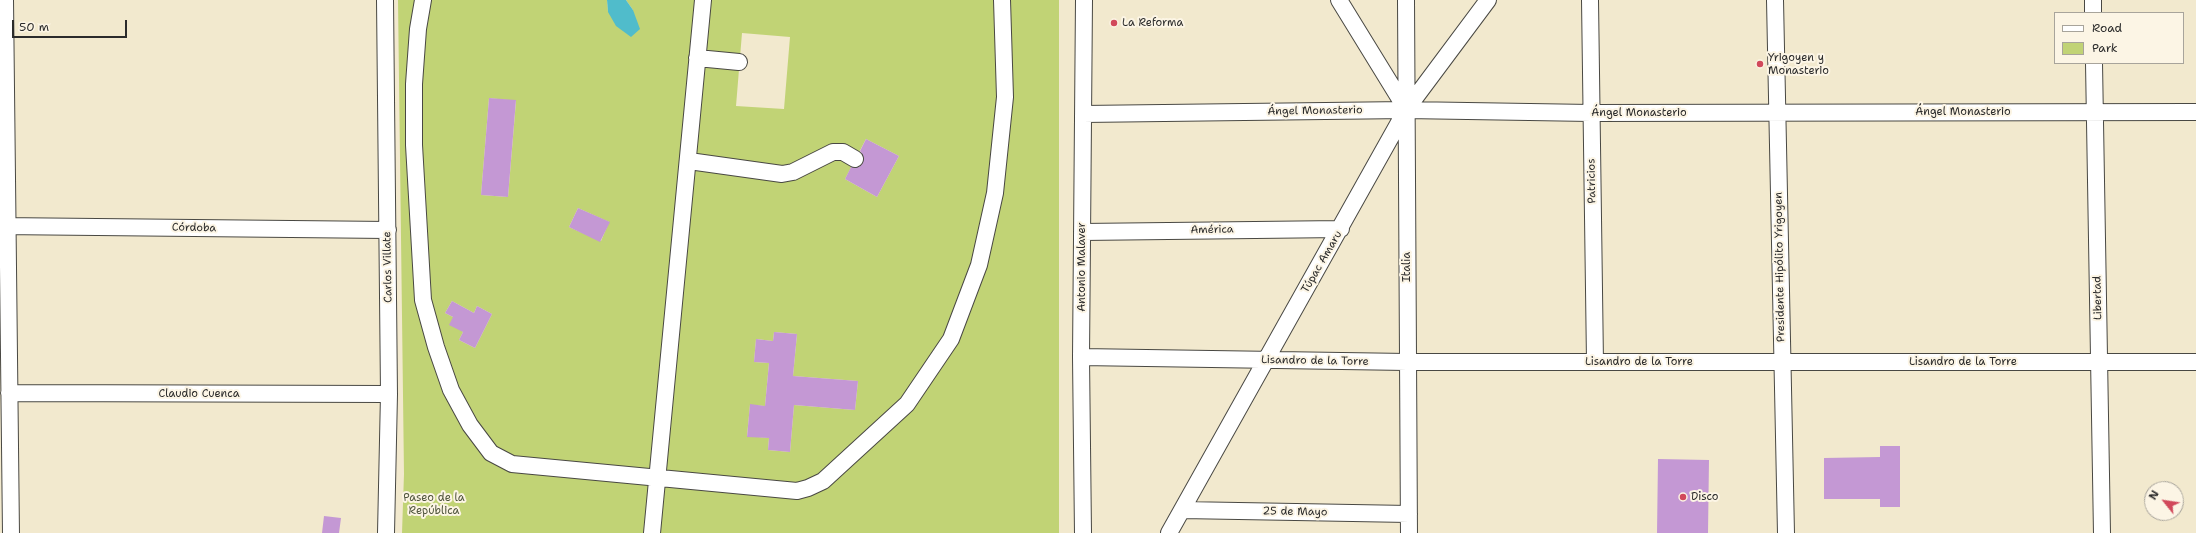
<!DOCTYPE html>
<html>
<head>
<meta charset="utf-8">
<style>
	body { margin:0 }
	#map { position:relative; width:2196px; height:533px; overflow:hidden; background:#f2e9ce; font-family:"Shantell Sans",sans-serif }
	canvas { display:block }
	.legend { position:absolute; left:2054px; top:12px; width:130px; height:52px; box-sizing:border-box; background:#fcf5e5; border:1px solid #a8a49b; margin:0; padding:5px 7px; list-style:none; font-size:12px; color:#2b2b2b }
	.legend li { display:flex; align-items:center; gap:8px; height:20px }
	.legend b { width:20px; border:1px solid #a8a49b }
	.north { position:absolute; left:2144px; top:481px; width:40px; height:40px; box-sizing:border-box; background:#fcf5e5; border:1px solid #a8a49b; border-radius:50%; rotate:300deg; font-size:11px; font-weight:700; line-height:16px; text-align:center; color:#2b2b2b }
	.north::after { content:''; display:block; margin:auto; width:14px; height:18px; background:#d1495b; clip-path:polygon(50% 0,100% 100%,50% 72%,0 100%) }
	.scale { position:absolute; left:12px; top:20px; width:115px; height:18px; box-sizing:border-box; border:2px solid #2b2b2b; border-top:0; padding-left:5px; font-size:12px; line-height:14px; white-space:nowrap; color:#2b2b2b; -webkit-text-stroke:3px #fcf5e5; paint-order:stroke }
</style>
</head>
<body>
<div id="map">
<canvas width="2196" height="533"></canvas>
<ul class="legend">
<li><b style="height:5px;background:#fff"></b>Road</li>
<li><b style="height:11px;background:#c1d375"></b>Park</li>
</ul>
<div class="north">N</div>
<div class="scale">50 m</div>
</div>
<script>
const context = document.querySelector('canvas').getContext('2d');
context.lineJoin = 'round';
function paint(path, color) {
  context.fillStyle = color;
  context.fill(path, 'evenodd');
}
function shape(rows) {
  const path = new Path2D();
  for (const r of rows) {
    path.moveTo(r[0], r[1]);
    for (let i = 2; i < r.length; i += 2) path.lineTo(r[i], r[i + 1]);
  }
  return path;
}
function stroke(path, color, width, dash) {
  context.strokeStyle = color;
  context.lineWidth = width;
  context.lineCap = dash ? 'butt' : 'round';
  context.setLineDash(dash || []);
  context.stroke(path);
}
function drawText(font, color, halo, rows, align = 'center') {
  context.font = font + ' "Shantell Sans",sans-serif';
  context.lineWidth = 4;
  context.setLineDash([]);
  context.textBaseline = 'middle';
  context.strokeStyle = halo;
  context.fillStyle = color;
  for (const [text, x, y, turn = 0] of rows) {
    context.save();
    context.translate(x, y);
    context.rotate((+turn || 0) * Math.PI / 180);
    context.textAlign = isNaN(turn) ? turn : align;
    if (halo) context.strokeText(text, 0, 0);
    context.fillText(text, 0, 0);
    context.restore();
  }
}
paint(shape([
	[398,0,607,0,608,12,633,10,626,0,1059,0,1059,533,402,533,404,474],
	[742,33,790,37,784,109,736,106],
	[489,98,516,101,508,197,481,195],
	[866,139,899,156,877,197,845,179],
	[578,208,609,222,601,241,569,227],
	[452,301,474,313,477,306,492,314,475,348,459,340,463,332,453,317,445,313],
	[774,332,797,334,793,376,858,381,855,410,794,405,790,452,768,450,769,438,747,436,750,405,765,406,769,363,754,362,756,339,773,341]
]), '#c1d375');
paint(shape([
	[607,0,626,0,633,10,640,29,631,37,616,26,608,12]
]), '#50bccb');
paint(shape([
	[489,98,516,100,508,197,481,195],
	[866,139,899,156,877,197,845,179,851,167,859,167,863,163,863,155,860,151],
	[578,208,610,222,600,242,569,227],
	[452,301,474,313,477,306,492,314,475,348,459,340,463,332,449,325,453,317,445,313],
	[774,332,797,334,793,376,858,381,855,410,794,405,790,452,768,450,769,438,747,437,750,404,765,406,769,363,754,362,756,339,773,341],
	[1880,446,1900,446,1900,507,1880,507,1880,499,1824,499,1824,458,1880,457],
	[1658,459,1709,460,1708,533,1657,533],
	[324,516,341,518,339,533,322,533]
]), '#c498d4');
const minor = shape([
	[5,0,11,533],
	[385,0,389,394,386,533],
	[423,0,418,29,414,84,414,145,423,300,436,347,451,390,470,425,491,453,512,464,797,491,808,488,823,481,907,404,951,339,979,265,995,193,1005,97,1002,0],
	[1339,0,1406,109],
	[1406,0,1409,533],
	[1590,0,1595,362],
	[1775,0,1786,533],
	[2093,0,2093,13],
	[697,58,739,62],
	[2094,63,2102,533],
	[1083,114,1406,110,1591,113,2196,112],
	[689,161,782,174,793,172,833,152,843,152,855,159],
	[0,226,388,230],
	[1082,232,1341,229],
	[1081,357,1407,362,2196,362],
	[9,393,389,394],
	[1182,510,1409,514],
	[652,533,703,0],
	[1083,533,1081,357,1084,0],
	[1169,533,1406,110,1488,0]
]);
stroke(minor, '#494843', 18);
stroke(minor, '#fff', 16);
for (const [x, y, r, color] of [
	[1114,23,4,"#d1495b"],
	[1760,64,4,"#d1495b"],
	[1683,497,4,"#d1495b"]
]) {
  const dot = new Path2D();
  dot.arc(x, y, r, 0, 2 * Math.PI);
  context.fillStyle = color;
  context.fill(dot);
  stroke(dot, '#fcf5e5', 1.5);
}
drawText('11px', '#2b2b2b', '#fcf5e5', [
	["La Reforma",1122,23],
	["Yrigoyen y",1768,58],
	["Monasterio",1768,71],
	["Disco",1691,497]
], 'left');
drawText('11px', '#2b2b2b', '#fcf5e5', [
	["Ángel Monasterio",1315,111,-1],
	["Ángel Monasterio",1963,112],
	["Ángel Monasterio",1639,113],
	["Patricios",1592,181,-91],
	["Córdoba",194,228,1],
	["América",1212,230,-1],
	["Túpac Amaru",1322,262,-60],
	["Carlos Villate",388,267,-91],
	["Antonio Malaver",1082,267,-90],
	["Italia",1407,267,-90],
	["Presidente Hipólito Yrigoyen",1780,267,-91],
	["Libertad",2098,298,-91],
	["Lisandro de la Torre",1315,361,1],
	["Lisandro de la Torre",1639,362],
	["Lisandro de la Torre",1963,362],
	["Claudio Cuenca",199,394],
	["25 de Mayo",1295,512,1]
]);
drawText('11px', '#50553e', '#fcf5e5', [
	["Paseo de la",434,498],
	["República",434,511]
]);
</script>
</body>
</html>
